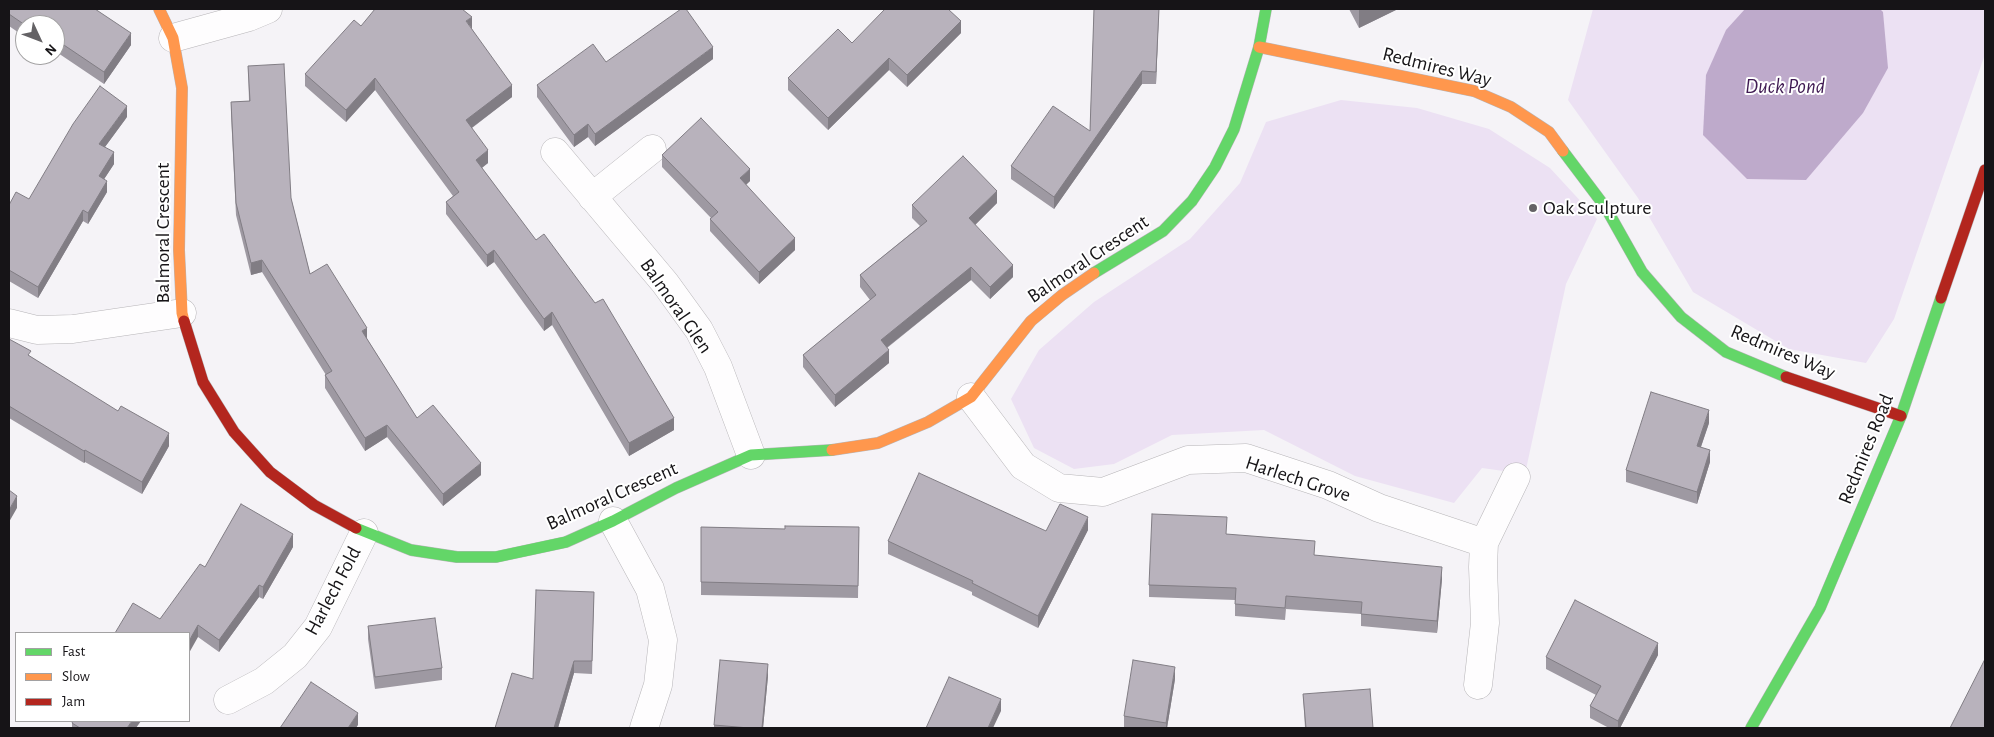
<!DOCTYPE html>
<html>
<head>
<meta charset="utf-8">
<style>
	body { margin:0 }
	#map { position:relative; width:1994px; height:737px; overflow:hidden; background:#f5f3f7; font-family:"Alegreya Sans",sans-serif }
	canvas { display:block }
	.frame { position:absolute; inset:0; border:10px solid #161417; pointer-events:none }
	.legend { position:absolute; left:15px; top:632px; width:175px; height:90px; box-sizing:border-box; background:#fff; border:1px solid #a2a1a2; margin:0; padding:6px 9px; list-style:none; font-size:15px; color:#161417 }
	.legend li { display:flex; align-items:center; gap:10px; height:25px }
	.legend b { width:25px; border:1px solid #a2a1a2 }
	.north { position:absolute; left:15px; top:15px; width:50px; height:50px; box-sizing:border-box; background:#fff; border:1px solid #a2a1a2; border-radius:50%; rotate:133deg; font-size:14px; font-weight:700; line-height:20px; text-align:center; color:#161417 }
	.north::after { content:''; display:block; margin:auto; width:18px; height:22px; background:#646265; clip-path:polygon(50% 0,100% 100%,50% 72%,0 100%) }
</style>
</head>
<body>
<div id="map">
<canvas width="1994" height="737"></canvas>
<div class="frame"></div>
<ul class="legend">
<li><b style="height:6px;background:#63d668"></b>Fast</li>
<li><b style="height:6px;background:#ff974d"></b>Slow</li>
<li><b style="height:6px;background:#b3261e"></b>Jam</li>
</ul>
<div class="north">N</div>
</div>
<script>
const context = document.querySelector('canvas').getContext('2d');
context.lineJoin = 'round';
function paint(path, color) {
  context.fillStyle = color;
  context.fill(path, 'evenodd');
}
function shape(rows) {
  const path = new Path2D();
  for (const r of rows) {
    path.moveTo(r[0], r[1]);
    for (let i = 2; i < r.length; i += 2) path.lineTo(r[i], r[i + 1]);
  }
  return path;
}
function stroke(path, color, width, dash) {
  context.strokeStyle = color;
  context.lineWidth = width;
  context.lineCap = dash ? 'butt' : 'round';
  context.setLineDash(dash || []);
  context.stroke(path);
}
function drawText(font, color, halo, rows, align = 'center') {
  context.font = font + ' "Alegreya Sans",sans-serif';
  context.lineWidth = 4;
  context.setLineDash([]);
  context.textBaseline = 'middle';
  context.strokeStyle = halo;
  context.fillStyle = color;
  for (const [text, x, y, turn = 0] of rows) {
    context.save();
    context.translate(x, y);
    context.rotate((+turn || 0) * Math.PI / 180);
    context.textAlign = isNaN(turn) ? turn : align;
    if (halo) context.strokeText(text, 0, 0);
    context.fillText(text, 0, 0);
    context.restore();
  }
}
paint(shape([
	[1593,9,1985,9,1985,54,1894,319,1866,363,1789,349,1693,292,1638,198,1568,100],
	[1341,100,1417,108,1489,129,1550,168,1597,219,1566,284,1525,474,1482,468,1454,503,1355,476,1264,430,1172,435,1114,464,1074,469,1034,448,1011,399,1039,350,1094,302,1190,239,1240,183,1266,122]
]), '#ece1f3');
paint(shape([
	[1745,9,1880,9,1883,12,1888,68,1863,113,1806,180,1747,179,1703,135,1706,75,1726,30]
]), '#beaacb');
const street = shape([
	[173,38,249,17,268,9],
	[555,152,665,283,699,330,718,367,751,455],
	[592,197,652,149],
	[9,323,37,330,73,329,182,313],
	[971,397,1023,466,1059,488,1103,492,1188,460,1246,458,1328,485,1379,508,1484,543],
	[613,521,650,589,663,640,658,685,644,728],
	[1478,685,1485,623,1483,567,1484,543,1516,477],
	[228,700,264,681,295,656,318,627,364,533]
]);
const fast = shape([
	[1563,151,1606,208,1642,272,1681,317,1726,352,1786,377],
	[1094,273,1163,231,1192,201,1215,167,1234,129,1259,47,1266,9],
	[356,528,411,550,457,557,496,557,566,542,613,521,676,488,751,455,832,450],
	[1751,728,1820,608,1901,416,1941,298]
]);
const slow = shape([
	[159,9,173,38,182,88,179,250,182,313,184,321],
	[1259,47,1474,91,1511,107,1549,132,1563,151],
	[832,450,878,443,928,422,971,397,1031,321,1062,295,1094,273]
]);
const jam = shape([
	[1941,298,1985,170],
	[184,321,203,382,234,432,270,472,314,505,356,528],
	[1786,377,1901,416]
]);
stroke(street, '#b7b5b8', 29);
stroke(fast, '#b7b5b8', 12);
stroke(slow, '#b7b5b8', 12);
stroke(jam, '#b7b5b8', 12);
stroke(street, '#fefdfe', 28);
stroke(fast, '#63d668', 11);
stroke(slow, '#ff974d', 11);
stroke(jam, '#b3261e', 11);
paint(shape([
	[9,9,131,45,104,84,55,51,55,25,25,25,25,37,9,26],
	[1094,9,1159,9,1156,84,1142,84,1054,209,1011,179,1011,166,1090,131],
	[1349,9,1398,9,1359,28],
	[361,26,472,29,512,97,472,128,488,163,482,168,674,430,629,456,552,325,544,331,494,262,487,267,446,214,446,202,453,196,375,90,346,122,305,86,305,74],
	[961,33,907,87,889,70,828,130,788,90,788,78,852,43],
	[713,59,595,146,588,137,574,147,537,97,537,85,606,62],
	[248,66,291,198,310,274,367,339,417,418,481,475,443,506,387,437,365,451,325,388,325,375,326,375,262,272,251,275,236,215,231,114,231,102,249,101],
	[127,117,105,147,114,164,104,179,107,192,88,224,83,221,38,298,9,281,9,205,29,199],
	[662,155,750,181,746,185,795,250,759,284,710,231,710,219,711,218,662,167],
	[997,203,975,225,1013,277,990,299,971,280,887,348,889,363,835,407,803,367,803,355,870,300,860,287,860,275,920,226,912,218,912,205],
	[9,339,31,357,169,446,142,494,85,462,84,463,9,418],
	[1709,423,1701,447,1710,462,1697,504,1626,482,1626,470],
	[701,527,785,529,859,527,858,598,701,595],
	[1088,530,1038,628,972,595,972,592,888,554,888,541,1046,531],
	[1227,534,1315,555,1442,579,1437,633,1361,626,1361,614,1286,609,1285,620,1235,616,1235,600,1149,597,1149,585],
	[293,547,263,599,259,597,219,652,198,637,115,633,160,619,205,567],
	[594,592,592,674,574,673,558,728,495,728,533,679],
	[368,626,442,668,442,680,375,689,368,639],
	[1658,655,1620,728,1609,728,1590,718,1590,706,1596,695,1546,669,1546,657],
	[768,676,763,728,714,728,714,725],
	[1175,679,1167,728,1124,728,1124,716],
	[1303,694,1373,728,1305,728],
	[72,723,136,728,72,728]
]), '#9e99a2');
paint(shape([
	[1159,9,1156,84,1156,72],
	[1359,9,1398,9,1359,28],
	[472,17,472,29,466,21],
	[961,21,961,33,907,87,907,75],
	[131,33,131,45,104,84,104,72],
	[713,47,713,59,595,146,595,134],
	[889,58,889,70,828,130,828,118],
	[1142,71,1142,84,1054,209,1054,197],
	[375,78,375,90,346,122,346,110],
	[512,85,512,97,466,132,466,120],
	[127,106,127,117,99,155,99,144],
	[588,124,588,137,574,147,574,135],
	[488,150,488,163,476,172,476,160],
	[114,152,114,164,99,187,99,176],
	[750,169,750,181,740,190,740,178],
	[107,181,107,192,88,224,88,213],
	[997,191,997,203,969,231,969,218],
	[83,210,83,221,38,298,38,287],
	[795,238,795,250,759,284,759,272],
	[494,250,494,262,487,267,487,255],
	[262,260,262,272,251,275,251,263],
	[1013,265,1013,277,990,299,990,287],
	[971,267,971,280,881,352,881,340],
	[552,312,552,325,544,331,544,319],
	[367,328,367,341,362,331],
	[889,350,889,363,835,407,835,395],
	[1709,410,1709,423,1697,458,1697,446],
	[674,418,674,430,629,456,629,443],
	[387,425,387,437,365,451,365,438],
	[169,433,169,446,142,494,142,482],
	[85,450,85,462,84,463,84,451],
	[1710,450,1710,462,1697,504,1697,492],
	[481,463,481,475,443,506,443,494],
	[17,496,17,508,9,522,9,510],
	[1088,517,1088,530,1038,628,1038,616],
	[293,534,293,547,263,599,263,587],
	[1442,567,1442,579,1437,633,1437,621],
	[259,585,259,597,219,652,219,640],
	[198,625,198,637,189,653,189,641],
	[1658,643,1658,655,1620,728,1618,728,1618,721],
	[574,661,574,673,558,728,554,728],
	[768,664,768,676,763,728,762,728],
	[1175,667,1175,679,1167,728,1166,728,1166,723],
	[1001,699,1001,711,993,728,988,728],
	[358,713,358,725,356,728,348,728],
	[132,721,141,721,136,728,127,728]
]), '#817d84');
const building = shape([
	[9,9,95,9,131,33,104,72,55,39,55,25,25,25,9,14,9,9],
	[375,9,462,9,472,17,466,21,512,85,466,120,488,150,476,160,536,240,544,234,595,303,603,299,674,418,629,443,552,312,544,319,494,250,487,255,446,202,459,192,375,78,346,110,305,74,354,20,361,26,375,9],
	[681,9,686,9,713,47,595,134,588,124,574,135,537,85,593,44,606,62,681,9],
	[885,9,948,9,961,21,907,75,889,58,828,118,788,78,838,29,852,43,885,9],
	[1094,9,1159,9,1156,72,1142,71,1054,197,1011,166,1053,106,1090,131,1094,9],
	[284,64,291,198,310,274,327,264,367,328,362,331,417,418,433,405,481,463,443,494,387,425,365,438,325,375,332,371,262,260,251,263,236,203,231,102,250,101,248,66,284,64],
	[100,86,127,106,99,144,114,152,99,176,107,181,88,213,83,210,38,287,9,270,9,205,16,192,29,199,73,124,100,86],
	[701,118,750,169,740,178,795,238,759,272,710,219,718,212,662,155,701,118],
	[963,156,997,191,969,218,1013,265,990,287,971,267,881,340,889,350,835,395,803,355,876,295,860,275,927,221,912,205,963,156],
	[9,339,31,351,28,355,118,411,121,406,169,433,142,482,85,450,84,451,9,406,9,339],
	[1651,392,1709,410,1697,446,1710,450,1697,492,1626,470,1651,392],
	[919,473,1046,531,1060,504,1088,517,1038,616,972,583,973,581,888,541,919,473],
	[9,490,17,496,9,510,9,490],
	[241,504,293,534,263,587,259,585,219,640,198,625,189,641,189,633,115,633,133,603,160,619,200,564,205,567,241,504],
	[1152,514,1227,517,1226,534,1315,541,1314,555,1442,567,1437,621,1361,614,1362,602,1286,596,1285,608,1235,604,1236,588,1149,585,1152,514],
	[785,526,859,527,858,586,701,582,701,527,785,529,785,526],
	[536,590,594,592,592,661,574,661,554,728,495,728,512,673,533,679,536,590],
	[1575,600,1658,643,1618,721,1590,706,1601,686,1546,657,1575,600],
	[435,618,442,668,375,677,368,626,435,618],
	[1985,659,1985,728,1950,728,1985,659],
	[720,660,768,664,762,728,749,728,714,725,720,660],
	[1133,660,1175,667,1166,723,1124,716,1133,660],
	[949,677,1001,699,988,728,926,728,949,677],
	[311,682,358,713,348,728,280,728,311,682],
	[1370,689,1373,728,1306,728,1303,694,1370,689],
	[73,721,132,721,127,728,80,728,72,723,73,721]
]);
paint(building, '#b8b2bc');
stroke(building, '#817d84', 1);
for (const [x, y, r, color] of [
	[1533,208,5,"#646265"]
]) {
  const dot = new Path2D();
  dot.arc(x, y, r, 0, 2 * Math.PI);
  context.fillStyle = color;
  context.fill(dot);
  stroke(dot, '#fff', 2);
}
drawText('20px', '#161417', '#fff', [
	["Redmires Way",1437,67,14],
	["Balmoral Crescent",163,233,-90],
	["Balmoral Crescent",1088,259,-34],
	["Balmoral Glen",676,306,55],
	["Redmires Way",1783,352,23],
	["Redmires Road",1866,449,-68],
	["Harlech Grove",1298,479,18],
	["Balmoral Crescent",612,496,-24],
	["Harlech Fold",333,591,-62]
]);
drawText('20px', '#161417', '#fff', [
	["Oak Sculpture",1543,208]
], 'left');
drawText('italic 21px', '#3f1a52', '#fff', [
	["Duck Pond",1785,87]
]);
</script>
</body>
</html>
